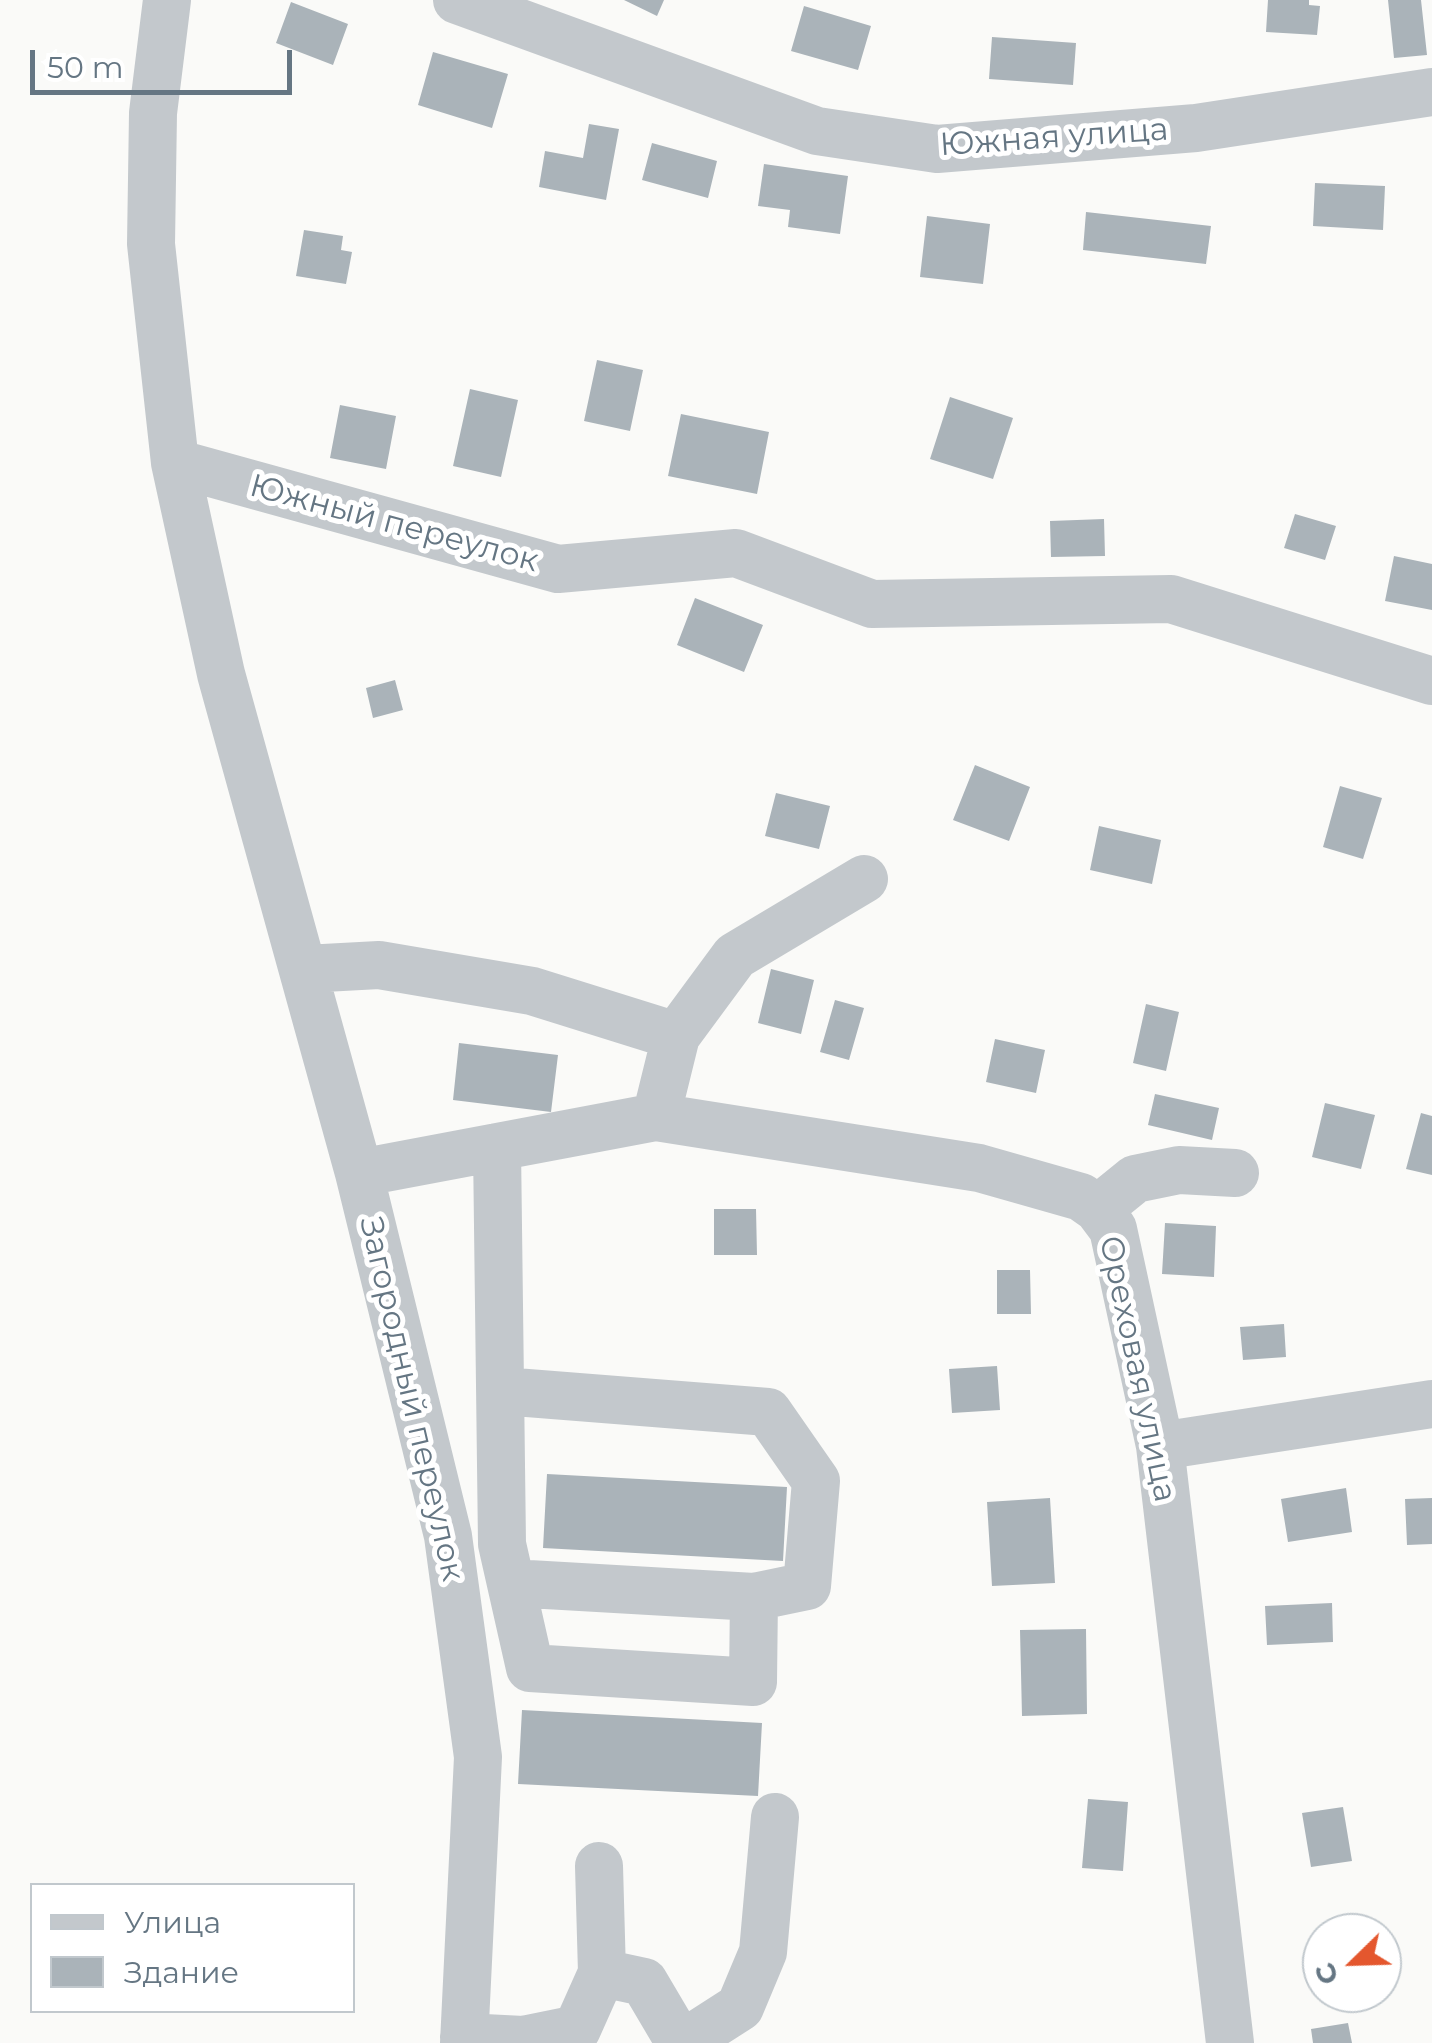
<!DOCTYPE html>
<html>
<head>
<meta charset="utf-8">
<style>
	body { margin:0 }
	#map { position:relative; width:1432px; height:2043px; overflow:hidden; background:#fafaf8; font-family:Montserrat,sans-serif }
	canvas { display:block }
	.legend { position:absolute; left:30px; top:1883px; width:325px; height:130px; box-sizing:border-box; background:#fff; border:2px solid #c1c8cd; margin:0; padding:12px 18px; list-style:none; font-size:30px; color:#657683 }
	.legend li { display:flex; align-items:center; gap:20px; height:50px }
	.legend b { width:50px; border:2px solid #c1c8cd }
	.north { position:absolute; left:1302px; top:1913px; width:100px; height:100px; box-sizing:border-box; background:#fff; border:2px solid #c1c8cd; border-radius:50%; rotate:247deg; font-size:28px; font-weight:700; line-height:40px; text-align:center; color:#657683 }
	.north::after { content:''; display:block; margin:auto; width:35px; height:45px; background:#e4572e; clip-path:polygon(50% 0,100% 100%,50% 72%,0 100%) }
	.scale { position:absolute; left:30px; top:50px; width:262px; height:45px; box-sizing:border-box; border:5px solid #657683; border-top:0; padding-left:12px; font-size:30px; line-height:35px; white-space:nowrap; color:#657683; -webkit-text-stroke:8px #fff; paint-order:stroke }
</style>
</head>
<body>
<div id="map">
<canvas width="1432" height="2043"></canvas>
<ul class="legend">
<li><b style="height:12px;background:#c3c8cc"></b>Улица</li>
<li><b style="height:28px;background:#aab3b9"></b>Здание</li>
</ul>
<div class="north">С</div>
<div class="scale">50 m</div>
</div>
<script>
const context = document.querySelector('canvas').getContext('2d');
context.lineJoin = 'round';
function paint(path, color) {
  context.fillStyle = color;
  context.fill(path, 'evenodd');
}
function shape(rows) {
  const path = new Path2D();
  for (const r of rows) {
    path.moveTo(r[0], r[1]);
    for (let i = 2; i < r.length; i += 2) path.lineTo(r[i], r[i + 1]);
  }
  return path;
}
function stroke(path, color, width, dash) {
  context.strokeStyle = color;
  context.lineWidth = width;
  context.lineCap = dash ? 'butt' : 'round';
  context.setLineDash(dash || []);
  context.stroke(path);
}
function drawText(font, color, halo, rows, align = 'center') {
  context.font = font + ' Montserrat,sans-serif';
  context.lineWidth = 10;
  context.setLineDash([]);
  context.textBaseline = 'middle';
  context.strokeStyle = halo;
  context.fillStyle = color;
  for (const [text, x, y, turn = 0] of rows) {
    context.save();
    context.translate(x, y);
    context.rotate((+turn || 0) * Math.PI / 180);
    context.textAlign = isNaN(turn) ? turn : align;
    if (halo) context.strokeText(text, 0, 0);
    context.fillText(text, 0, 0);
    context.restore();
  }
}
paint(shape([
	[624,0,664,0,657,16],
	[1268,0,1309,0,1309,5,1320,6,1317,35,1266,32],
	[1388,0,1421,0,1427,55,1394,58],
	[291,2,348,24,333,65,276,43],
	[804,6,871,26,858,70,791,51],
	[992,37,1076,43,1073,85,989,79],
	[433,52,508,74,492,128,418,105],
	[589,124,619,129,606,200,539,187,545,151,583,158],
	[652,143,717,161,708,198,642,180],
	[764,164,848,176,840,234,788,227,790,210,758,206],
	[1315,183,1385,186,1383,230,1313,226],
	[1086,212,1211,226,1206,264,1083,250],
	[927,216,990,224,983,284,920,277],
	[304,230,343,236,341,250,352,252,346,284,296,276],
	[597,360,643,370,630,431,584,421],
	[470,389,518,400,501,477,453,466],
	[950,397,1013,418,993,479,930,459],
	[340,405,396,416,386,469,330,458],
	[681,414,769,432,757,494,668,476],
	[1295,514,1336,526,1325,560,1284,548],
	[1104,519,1105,556,1051,557,1050,521],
	[1394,556,1432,564,1432,610,1385,601],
	[695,598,763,625,744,672,677,645],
	[395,680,403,710,373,718,366,688],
	[975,765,1030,787,1009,841,953,820],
	[1340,786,1382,798,1363,859,1323,847],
	[776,793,830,806,819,849,765,836],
	[1099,826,1161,840,1152,884,1090,870],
	[771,969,814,980,801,1034,758,1023],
	[835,1000,864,1008,849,1060,820,1052],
	[1146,1004,1179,1012,1166,1071,1133,1063],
	[995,1039,1045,1050,1036,1093,986,1082],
	[459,1043,558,1055,551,1112,453,1100],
	[1155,1094,1219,1108,1212,1140,1148,1125],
	[1325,1103,1375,1115,1361,1169,1312,1157],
	[1421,1113,1432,1116,1432,1175,1406,1169],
	[714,1209,756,1209,757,1255,714,1255],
	[1165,1223,1216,1226,1214,1277,1162,1274],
	[997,1270,1030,1270,1031,1314,997,1314],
	[1284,1324,1286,1357,1243,1360,1240,1327],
	[997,1366,1000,1410,952,1413,949,1369],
	[547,1474,787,1487,783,1561,543,1548],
	[1346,1488,1352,1532,1288,1542,1281,1499],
	[1050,1498,1055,1583,992,1586,987,1502],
	[1432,1498,1432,1544,1407,1545,1405,1499],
	[1332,1603,1333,1642,1267,1645,1265,1606],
	[1086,1629,1087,1714,1022,1716,1020,1630],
	[522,1710,762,1723,758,1796,518,1784],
	[1088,1799,1128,1802,1123,1871,1082,1868],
	[1343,1807,1352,1861,1311,1867,1302,1813],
	[1348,2023,1352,2043,1313,2043,1311,2029]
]), '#aab3b9');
stroke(shape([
	[167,0,153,113,151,244,175,463,221,674,359,1173,448,1536,478,1757,464,2043],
	[457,0,817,131,937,149,1196,128,1432,92],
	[175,463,558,569,736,553,872,604,1171,599,1432,681],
	[305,969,379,965,532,991,676,1036],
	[656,1117,676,1036,735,956,864,879],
	[497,1147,502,1544,530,1668,753,1682,754,1597,807,1586,816,1481,768,1412,502,1391],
	[359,1173,656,1117,979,1168,1081,1197,1098,1209,1113,1229,1160,1446,1230,2043],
	[1098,1209,1135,1179,1179,1170,1235,1173],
	[1160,1446,1432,1404],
	[511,1583,754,1597],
	[602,1973,644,1982,680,2043],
	[464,2037,523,2040,577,2029,602,1973,599,1866],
	[684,2043,740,2007,763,1952,775,1817]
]), '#c3c8cc', 48);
drawText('32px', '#657683', '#fff', [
	["Южная улица",1054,138,-4],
	["Южный переулок",394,524,15],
	["Ореховая улица",1137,1369,78],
	["Загородный переулок",411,1399,77]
]);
</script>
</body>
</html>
